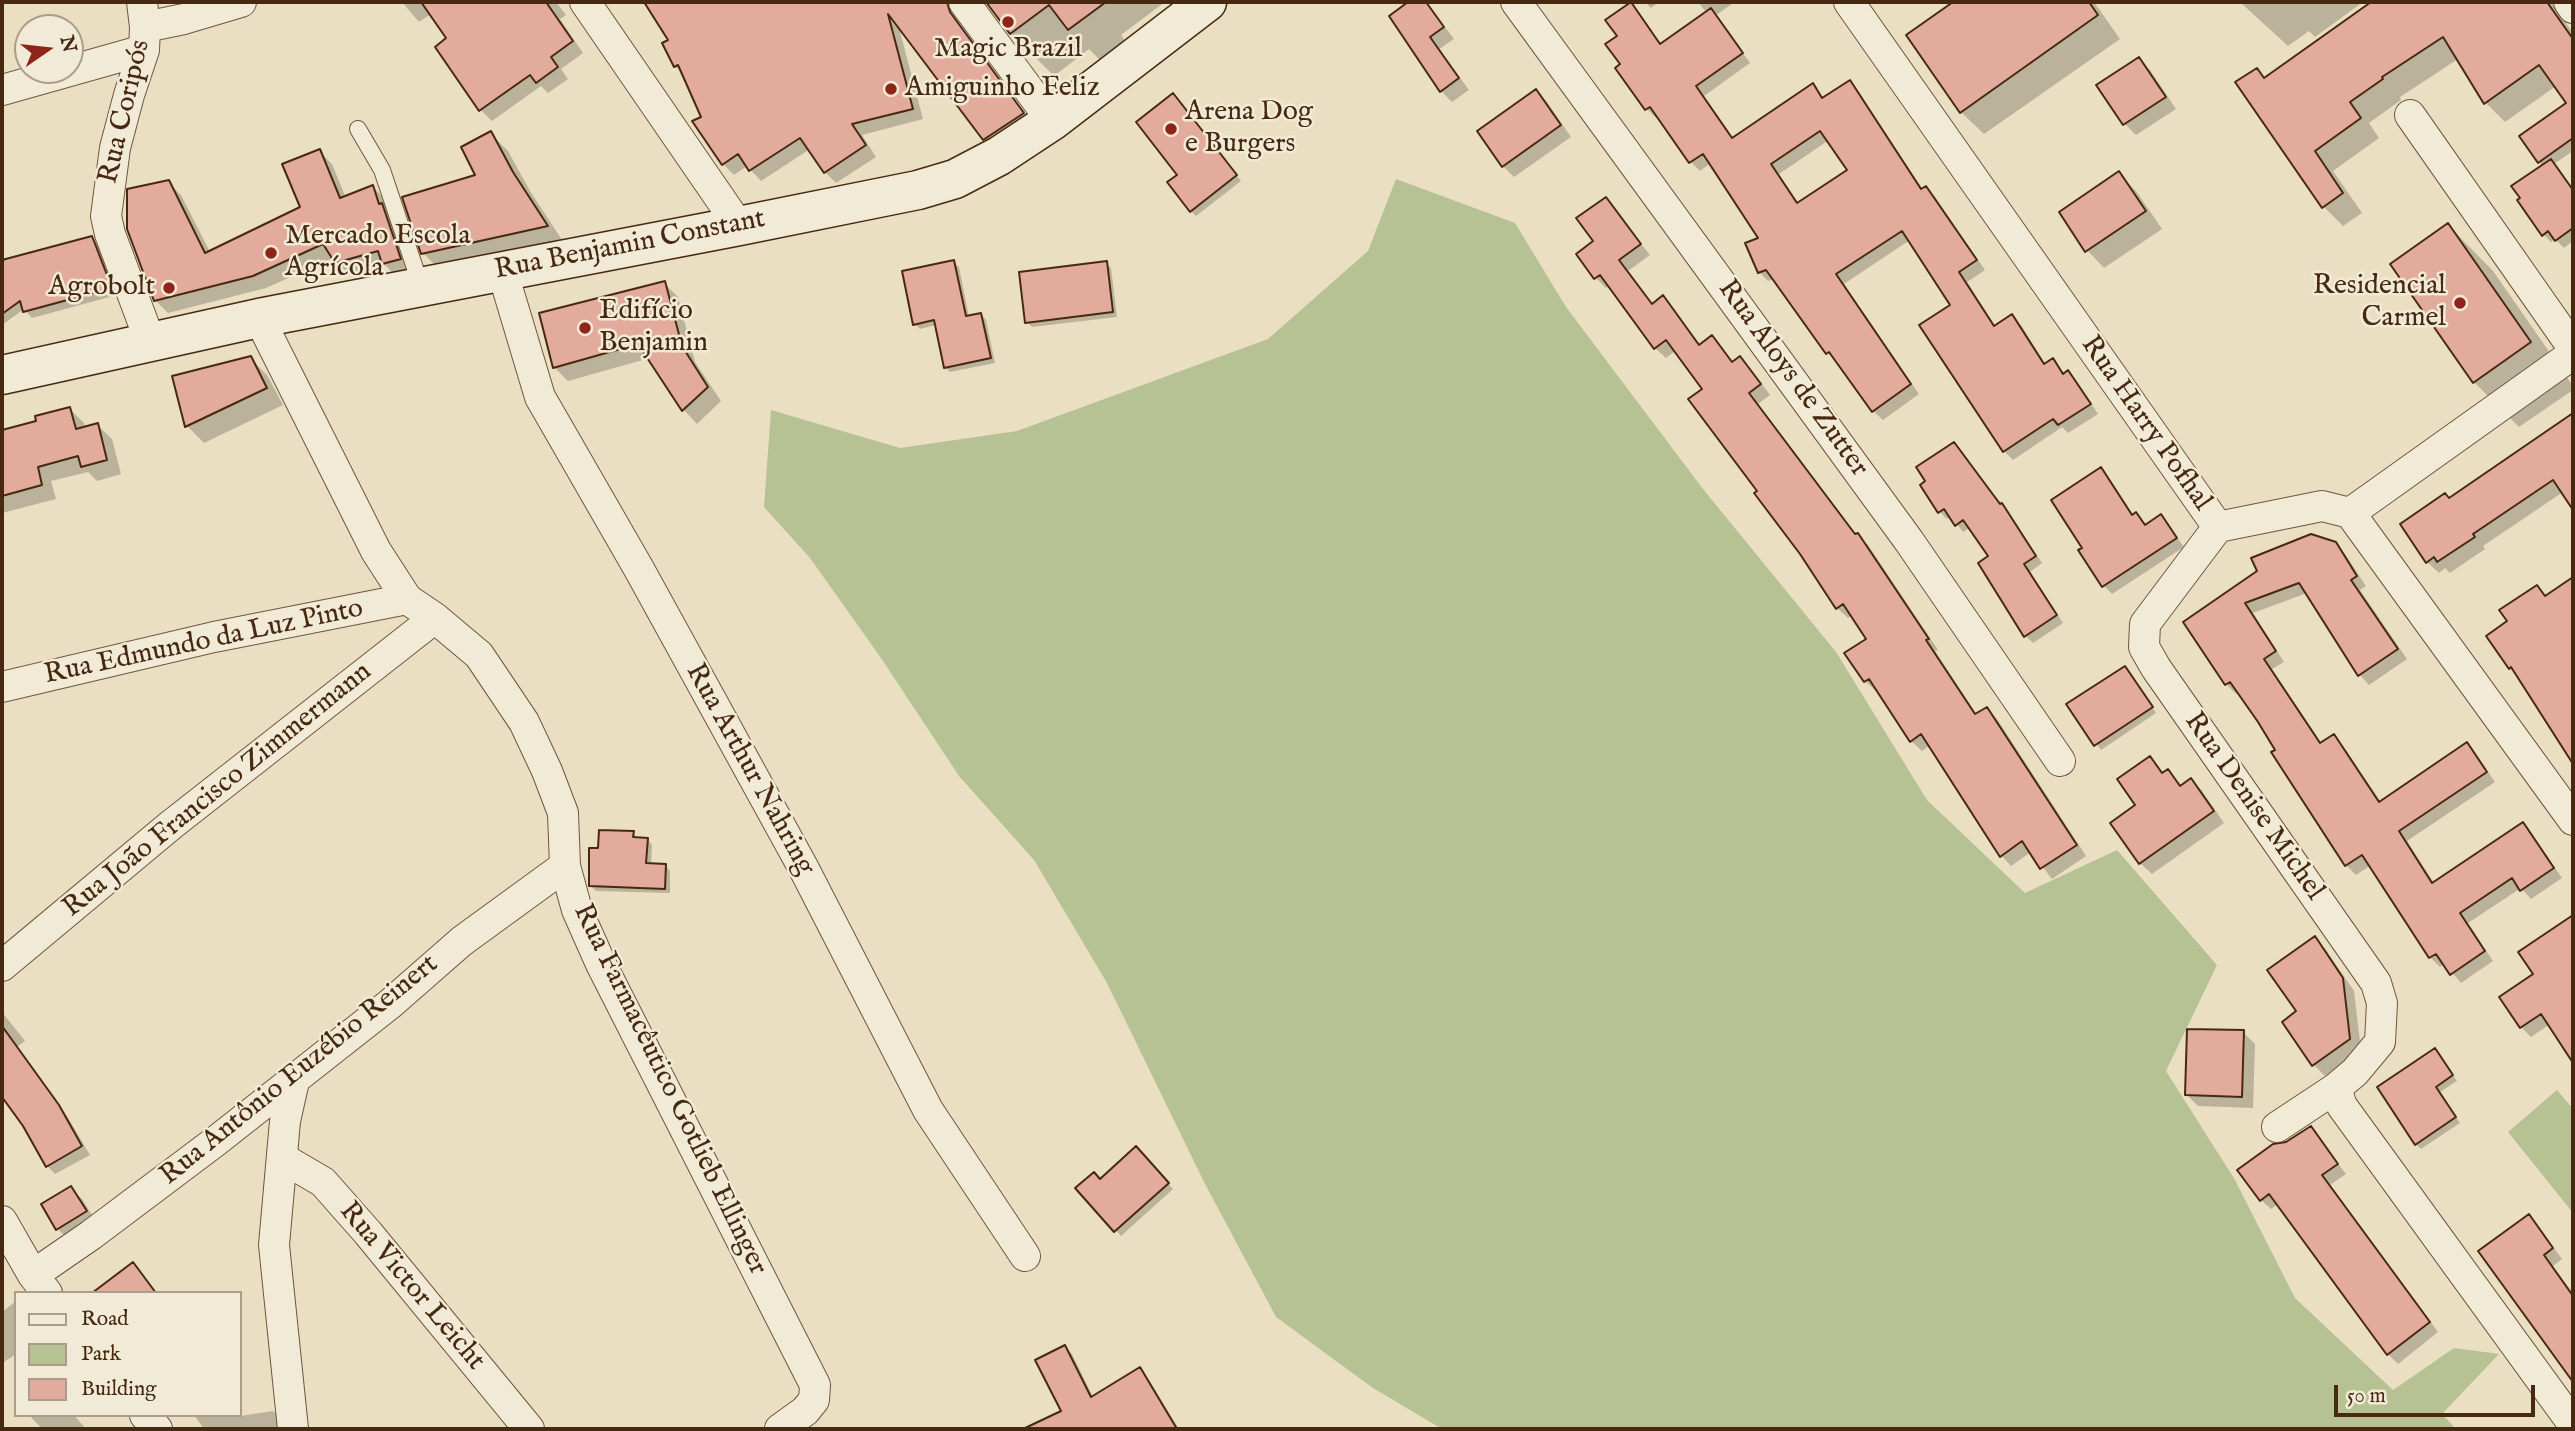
<!DOCTYPE html>
<html>
<head>
<meta charset="utf-8">
<style>
	body { margin:0 }
	#map { position:relative; width:2575px; height:1431px; overflow:hidden; background:#eadfc2; font-family:"IM FELL English",serif }
	canvas { display:block }
	.frame { position:absolute; inset:0; border:4px solid #472911; pointer-events:none }
	.legend { position:absolute; left:14px; top:1291px; width:228px; height:126px; box-sizing:border-box; background:#f1ead7; border:2px solid #ad9d88; margin:0; padding:9px 12px; list-style:none; font-size:21px; color:#472911 }
	.legend li { display:flex; align-items:center; gap:14px; height:35px }
	.legend b { width:35px; border:2px solid #ad9d88 }
	.north { position:absolute; left:14px; top:14px; width:70px; height:70px; box-sizing:border-box; background:#f1ead7; border:2px solid #ad9d88; border-radius:50%; rotate:76deg; font-size:19px; font-weight:700; line-height:28px; text-align:center; color:#472911 }
	.north::after { content:''; display:block; margin:auto; width:24px; height:32px; background:#8f2418; clip-path:polygon(50% 0,100% 100%,50% 72%,0 100%) }
	.scale { position:absolute; left:2334px; top:1385px; width:201px; height:32px; box-sizing:border-box; border:4px solid #472911; border-top:0; padding-left:9px; font-size:21px; line-height:24px; white-space:nowrap; color:#472911; -webkit-text-stroke:5px #f1ead7; paint-order:stroke }
</style>
</head>
<body>
<div id="map">
<canvas width="2575" height="1431"></canvas>
<div class="frame"></div>
<ul class="legend">
<li><b style="height:9px;background:#f1ead7"></b>Road</li>
<li><b style="height:19px;background:#b6c293"></b>Park</li>
<li><b style="height:19px;background:#e3ab9b"></b>Building</li>
</ul>
<div class="north">N</div>
<div class="scale">50 m</div>
</div>
<script>
const context = document.querySelector('canvas').getContext('2d');
context.lineJoin = 'round';
function paint(path, color) {
  context.fillStyle = color;
  context.fill(path, 'evenodd');
}
function shape(rows) {
  const path = new Path2D();
  for (const r of rows) {
    path.moveTo(r[0], r[1]);
    for (let i = 2; i < r.length; i += 2) path.lineTo(r[i], r[i + 1]);
  }
  return path;
}
function stroke(path, color, width, dash) {
  context.strokeStyle = color;
  context.lineWidth = width;
  context.lineCap = dash ? 'butt' : 'round';
  context.setLineDash(dash || []);
  context.stroke(path);
}
function drawText(font, color, halo, rows, align = 'center') {
  context.font = font + ' "IM FELL English",serif';
  context.lineWidth = 5;
  context.setLineDash([]);
  context.textBaseline = 'middle';
  context.strokeStyle = halo;
  context.fillStyle = color;
  for (const [text, x, y, turn = 0] of rows) {
    context.save();
    context.translate(x, y);
    context.rotate((+turn || 0) * Math.PI / 180);
    context.textAlign = isNaN(turn) ? turn : align;
    if (halo) context.strokeText(text, 0, 0);
    context.fillText(text, 0, 0);
    context.restore();
  }
}
paint(shape([
	[1396,179,1515,223,1566,307,1703,489,1836,652,1927,800,2025,893,2117,850,2217,965,2166,1071,2235,1180,2295,1298,2393,1390,2454,1348,2499,1354,2442,1414,2456,1429,1442,1429,1373,1388,1276,1317,1204,1182,1107,983,1034,860,959,776,881,658,810,558,764,507,771,410,900,448,1017,431,1268,339,1368,251],
	[2557,1090,2573,1109,2573,1213,2508,1132]
]), '#b6c293');
paint(shape([
	[402,2,556,2,566,15,560,19,583,53,561,69,568,79,548,93,541,86,492,121,481,110,437,47,448,39,431,14,419,22],
	[646,2,805,2,835,40,826,2,920,2,923,10,934,2,938,2,1034,125,995,150,984,139,898,24,923,119,862,135,876,157,836,183,825,172,810,149,761,181,747,166,734,175,723,164,684,75,675,66,671,41],
	[988,2,1165,2,1121,35,1135,55,1112,72,1089,49,1054,76,1011,33],
	[1411,2,1426,2,1454,39,1439,49,1469,90,1452,102,1441,91,1391,16],
	[1645,2,1659,2,1651,8],
	[1698,2,1735,2,1716,15,1750,63,1704,96,1734,139,1813,86,1824,99,1849,82,1858,91,1923,190,1926,188,1935,197,1985,270,1967,282,1996,327,2011,316,2021,325,2046,365,2053,361,2065,374,2068,372,2077,382,2098,414,2068,433,2062,427,2013,460,2004,451,1952,305,1910,240,1844,284,1919,394,1883,420,1873,411,1838,361,1828,353,1774,279,1768,281,1759,272,1760,238,1711,163,1700,171,1691,162,1658,116,1656,118,1647,109,1622,65,1619,36,1631,4,1662,45,1707,13],
	[1829,140,1849,170,1799,204,1779,174],
	[1956,2,2094,2,2120,39,1984,134,1961,112,1909,35],
	[2240,2,2363,2,2315,37,2309,31,2288,46],
	[2373,2,2551,2,2573,33,2573,74,2505,122,2485,102,2458,59,2400,97,2401,100,2369,123,2379,138,2333,171,2362,213,2343,226,2324,207,2256,70,2265,79],
	[2139,59,2150,70,2176,109,2136,135,2125,124,2099,86],
	[2573,86,2573,151,2554,164,2573,189,2573,241,2564,248,2555,239,2551,242,2543,234,2543,166,2539,162,2568,104,2561,93],
	[1536,91,1547,102,1571,137,1514,177,1503,166],
	[1178,100,1241,181,1196,216,1191,211],
	[490,133,508,151,530,191,564,243,440,270,423,253,477,176],
	[319,151,332,164,346,198,373,187,386,200,412,272,396,276,385,265,349,275,333,258,266,288,168,313,155,300,168,182,181,195,210,252,302,208],
	[2119,174,2136,191,2162,229,2104,268,2087,250],
	[1605,199,1650,255,1628,271,1653,305,1663,298,1673,308,1701,346,1712,337,1734,363,1740,358,1750,368,1770,395,1758,404,1857,536,1868,545,1938,650,1935,651,1977,715,1986,709,1997,719,2086,856,2052,879,2031,852,2011,866,2001,855,1930,745,1922,751,1911,741,1878,690,1876,691,1865,681,1868,639,1852,615,1848,618,1837,608,1759,491,1704,390,1675,351,1666,358,1655,348,1609,286,1606,288,1596,278,1579,255,1595,242],
	[2448,225,2493,271,2573,386,2573,390,2519,427,2474,382],
	[92,238,99,244,117,295,32,318,24,309,2,325,2,262],
	[953,262,959,267,969,317,981,314,986,320,995,363,950,372,945,367,936,325,920,329,915,324],
	[1106,263,1111,268,1117,317,1032,327,1027,322],
	[664,283,678,297,695,362,721,401,697,424,684,410,650,358,568,381,554,367],
	[250,358,267,375,283,405,204,443,187,426],
	[70,409,84,423,86,428,97,425,112,439,121,474,97,481,88,472,51,481,56,499,2,513,2,432,38,422],
	[2569,418,2573,422,2573,507,2563,492,2483,546,2485,549,2450,573,2445,568,2439,573,2427,562,2449,499],
	[1954,444,2008,512,2042,563,2030,572,2063,623,2033,643,2026,636,1990,557,1970,527,1963,532,1951,516,1947,519,1940,512],
	[2101,469,2109,478,2134,516,2136,514,2147,525,2161,516,2184,547,2112,594,2104,586,2084,548],
	[2335,543,2345,554,2366,586,2360,590,2407,659,2369,685,2360,675,2307,593,2253,613,2284,662,2272,669,2322,744,2334,736,2343,746,2381,802,2467,744,2476,754,2495,782,2407,841,2434,883,2523,824,2532,834,2562,878,2531,899,2521,888,2468,923,2493,961,2461,983,2445,964,2440,967,2430,957,2371,865,2356,875,2346,865,2278,750,2239,692,2236,694,2226,684,2185,622],
	[2566,584,2573,591,2573,761,2519,677,2510,668,2510,622,2537,587,2546,597],
	[2129,673,2156,713,2101,750,2069,705],
	[2150,759,2164,774,2168,771,2182,786,2191,780,2202,791,2224,823,2152,874,2140,863,2137,806],
	[633,833,639,839,647,839,652,845,651,865,665,865,670,871,670,893,596,891,590,885,600,850],
	[2573,917,2573,1058,2550,1024,2531,1037,2521,1027,2536,975,2521,953],
	[2314,939,2326,950,2354,991,2361,1050,2325,1076,2314,1065,2284,1022,2299,1012],
	[2,1012,25,1041,17,1047,67,1116,90,1155,55,1174,47,1166,25,1125,2,1094],
	[2243,1032,2255,1044,2253,1108,2198,1106,2186,1094],
	[2435,1050,2457,1081,2440,1092,2460,1123,2421,1149,2416,1144],
	[2311,1128,2346,1174,2330,1185,2438,1332,2398,1364,2388,1354,2278,1204,2271,1209,2261,1200,2287,1144],
	[1141,1154,1173,1189,1121,1236,1078,1188,1101,1181],
	[70,1188,82,1199,97,1223,69,1240,58,1229],
	[2528,1216,2539,1227,2562,1259,2553,1266,2573,1293,2573,1379,2480,1251],
	[16,1301,16,1354,4,1362,2,1360,2,1312],
	[1064,1347,1072,1354,1093,1397,1140,1369,1147,1377,1179,1429,1027,1429,1063,1412],
	[273,1411,280,1419,282,1429,204,1429,194,1415,240,1416],
	[33,1415,74,1415,86,1429,42,1429,31,1417]
]), '#0003');
const building = shape([
	[421,2,546,2,573,41,551,57,558,67,536,83,530,75,479,111,435,47,446,38,421,2],
	[644,2,947,2,950,12,1024,113,983,140,888,14,913,109,852,124,866,145,824,173,800,138,749,171,738,154,722,165,692,121,701,117,678,65,674,67,662,43,668,40,644,2],
	[986,2,1106,2,1068,30,1049,5,1010,34,986,2],
	[1408,2,1426,2,1444,27,1430,37,1459,78,1440,92,1389,16,1408,2],
	[1631,2,1660,44,1711,8,1743,53,1696,86,1732,138,1813,83,1822,98,1850,80,1921,189,1926,186,1977,260,1959,272,1994,326,2012,314,2044,364,2053,358,2063,374,2068,370,2091,404,2058,425,2053,419,2003,452,1919,325,1950,305,1902,231,1836,274,1911,384,1872,412,1829,352,1826,354,1766,270,1758,273,1745,243,1758,238,1703,154,1689,163,1650,107,1645,110,1615,68,1620,64,1605,44,1617,36,1605,20,1631,2],
	[1820,131,1847,170,1797,203,1771,164,1820,131],
	[1953,2,2089,2,2098,15,1960,113,1906,35,1953,2],
	[2371,2,2547,2,2573,39,2573,138,2538,163,2519,136,2566,103,2539,65,2484,104,2443,37,2382,77,2383,79,2350,102,2361,118,2315,151,2343,193,2322,208,2235,82,2257,68,2264,78,2371,2],
	[2139,57,2166,97,2123,125,2096,85,2139,57],
	[1536,89,1561,125,1502,167,1477,131,1536,89],
	[1173,93,1237,175,1190,212,1167,182,1177,175,1136,122,1173,93],
	[491,131,513,172,548,226,421,254,402,197,475,175,461,147,491,131],
	[320,149,340,198,373,185,379,204,382,203,401,259,382,264,378,251,335,263,323,244,253,276,154,301,127,229,127,189,169,180,205,253,300,207,282,164,320,149],
	[2551,159,2573,190,2573,228,2555,241,2548,231,2542,236,2517,200,2520,198,2511,186,2551,159],
	[2119,171,2146,211,2085,252,2059,212,2119,171],
	[1606,197,1641,244,1619,260,1652,304,1663,295,1699,345,1712,335,1732,362,1740,356,1761,384,1749,393,1855,534,1858,533,1929,639,1926,640,1975,714,1987,707,2077,845,2040,869,2022,841,2000,857,1921,734,1910,742,1869,679,1864,682,1844,653,1866,639,1843,604,1836,609,1800,554,1754,493,1757,491,1688,399,1702,389,1666,340,1654,349,1600,275,1594,279,1576,254,1593,241,1576,218,1606,197],
	[2448,223,2531,342,2473,383,2390,264,2448,223],
	[92,236,112,288,23,312,20,301,2,314,2,260,92,236],
	[954,260,966,316,981,313,991,358,944,368,934,320,913,325,902,271,954,260],
	[1107,261,1113,312,1025,323,1019,272,1107,261],
	[665,281,682,346,708,387,682,411,638,344,553,368,539,313,665,281],
	[251,356,267,388,185,427,172,376,251,356],
	[70,407,76,429,98,423,107,460,81,467,78,456,38,467,42,485,2,496,2,430,36,421,35,416,70,407],
	[2573,413,2573,510,2553,480,2473,534,2475,537,2437,562,2434,557,2426,563,2400,524,2445,493,2449,498,2573,413],
	[1954,442,2000,504,2002,503,2036,556,2024,564,2057,615,2024,637,1978,563,1988,556,1963,520,1955,526,1944,509,1938,513,1920,485,1925,481,1916,467,1954,442],
	[2101,467,2132,515,2136,512,2145,525,2161,514,2177,538,2102,587,2078,550,2082,548,2051,500,2101,467],
	[2311,534,2336,542,2357,576,2351,580,2398,649,2358,676,2299,583,2245,603,2276,651,2264,659,2320,743,2334,734,2379,802,2467,742,2487,772,2399,831,2432,883,2523,822,2554,868,2520,891,2512,878,2460,913,2485,951,2450,975,2436,954,2429,958,2362,855,2345,866,2271,752,2275,750,2258,722,2230,682,2225,685,2183,622,2257,571,2251,558,2311,534],
	[2573,577,2573,764,2511,667,2509,669,2486,636,2507,621,2499,610,2537,585,2545,596,2573,577],
	[2125,666,2153,707,2094,746,2066,704,2125,666],
	[2150,756,2162,773,2168,769,2180,786,2191,778,2214,811,2139,864,2110,823,2135,805,2117,779,2150,756],
	[599,830,634,831,633,837,648,838,646,863,666,864,665,889,589,886,589,848,598,848,599,830],
	[2573,915,2573,1063,2541,1014,2520,1028,2499,997,2533,974,2518,952,2573,915],
	[2315,936,2343,978,2350,1039,2312,1066,2282,1022,2296,1011,2267,970,2315,936],
	[2,1026,59,1105,82,1146,46,1167,23,1126,2,1097,2,1026],
	[2187,1029,2244,1030,2242,1097,2185,1095,2187,1029],
	[2435,1048,2453,1075,2436,1087,2456,1117,2415,1145,2377,1087,2435,1048],
	[2311,1126,2338,1164,2322,1175,2430,1322,2387,1355,2269,1194,2260,1201,2237,1170,2273,1144,2286,1142,2311,1126],
	[1136,1146,1169,1183,1114,1232,1075,1188,1094,1172,1100,1179,1136,1146],
	[71,1186,87,1211,56,1230,41,1204,71,1186],
	[2529,1214,2553,1248,2544,1255,2573,1296,2573,1382,2478,1251,2529,1214],
	[133,1262,156,1293,92,1293,133,1262],
	[1065,1345,1091,1397,1140,1367,1177,1429,1023,1429,1061,1411,1035,1360,1065,1345]
]);
paint(building, '#e3ab9b');
stroke(building, '#472911', 2);
const lane = shape([
	[358,129,382,170,421,286]
]);
const street = shape([
	[142,2,145,27,144,50,129,95,115,148,106,216,110,234,150,341],
	[585,2,739,226],
	[964,2,1052,121],
	[1516,2,1909,541,2060,761],
	[1849,2,2218,527,2322,506,2350,513,2573,820],
	[2569,2,2573,8],
	[145,27,184,19,241,2],
	[2,90,144,50],
	[2410,115,2573,348],
	[502,270,540,397,639,569,804,869,928,1110,1025,1256],
	[259,318,376,551,407,599,435,618,479,655,524,722,547,771,563,813,565,866,577,910,601,964,815,1385,814,1400,805,1411,780,1429],
	[2350,513,2573,354],
	[2218,527,2145,624,2144,647,2156,668,2376,983,2382,1003,2380,1042,2355,1072,2336,1088,2342,1106,2573,1424],
	[2,687,214,637,407,599],
	[2,966,171,825,435,618],
	[2277,1127,2336,1088],
	[282,1158,323,1182,368,1233,529,1429],
	[2,1221,33,1275,47,1293],
	[33,1275,91,1235,216,1141,390,1004,462,941,565,866],
	[145,1415,157,1429],
	[293,1429,274,1245,285,1121,294,1081]
]);
const secondary = shape([
	[2,375,259,318,739,226,918,190,955,179,999,156,1052,121,1207,2]
]);
stroke(lane, '#70563d', 18);
stroke(street, '#70563d', 32);
stroke(secondary, '#472911', 41);
stroke(lane, '#f1ead7', 16);
stroke(street, '#f1ead7', 30);
stroke(secondary, '#f1ead7', 38);
for (const [x, y, r, color] of [
	[1008,22,7,"#8f2418"],
	[891,89,7,"#8f2418"],
	[1171,129,7,"#8f2418"],
	[271,253,7,"#8f2418"],
	[169,288,7,"#8f2418"],
	[2460,303,7,"#8f2418"],
	[585,328,7,"#8f2418"]
]) {
  const dot = new Path2D();
  dot.arc(x, y, r, 0, 2 * Math.PI);
  context.fillStyle = color;
  context.fill(dot);
  stroke(dot, '#f1ead7', 2.5);
}
drawText('28px', '#472911', '#f1ead7', [
	["Magic Brazil",1008,50,"center"],
	["Amiguinho Feliz",905,89],
	["Arena Dog",1185,113],
	["e Burgers",1185,145],
	["Mercado Escola",285,237],
	["Agrícola",285,269],
	["Residencial",2446,287,"right"],
	["Carmel",2446,319,"right"],
	["Agrobolt",155,288,"right"],
	["Edifício",599,312],
	["Benjamin",599,344]
], 'left');
drawText('28px', '#472911', '#f1ead7', [
	["Rua Coripós",126,112,-77],
	["Rua Benjamin Constant",630,246,-11],
	["Rua Aloys de Zutter",1792,379,54],
	["Rua Harry Pofhal",2145,424,55],
	["Rua Edmundo da Luz Pinto",204,643,-12],
	["Rua Arthur Nahring",749,770,61],
	["Rua João Francisco Zimmermann",218,791,-39],
	["Rua Denise Michel",2253,807,55],
	["Rua Antônio Euzébio Reinert",300,1071,-39],
	["Rua Farmacêutico Gotlieb Ellinger",669,1090,64],
	["Rua Victor Leicht",411,1287,50]
]);
</script>
</body>
</html>
